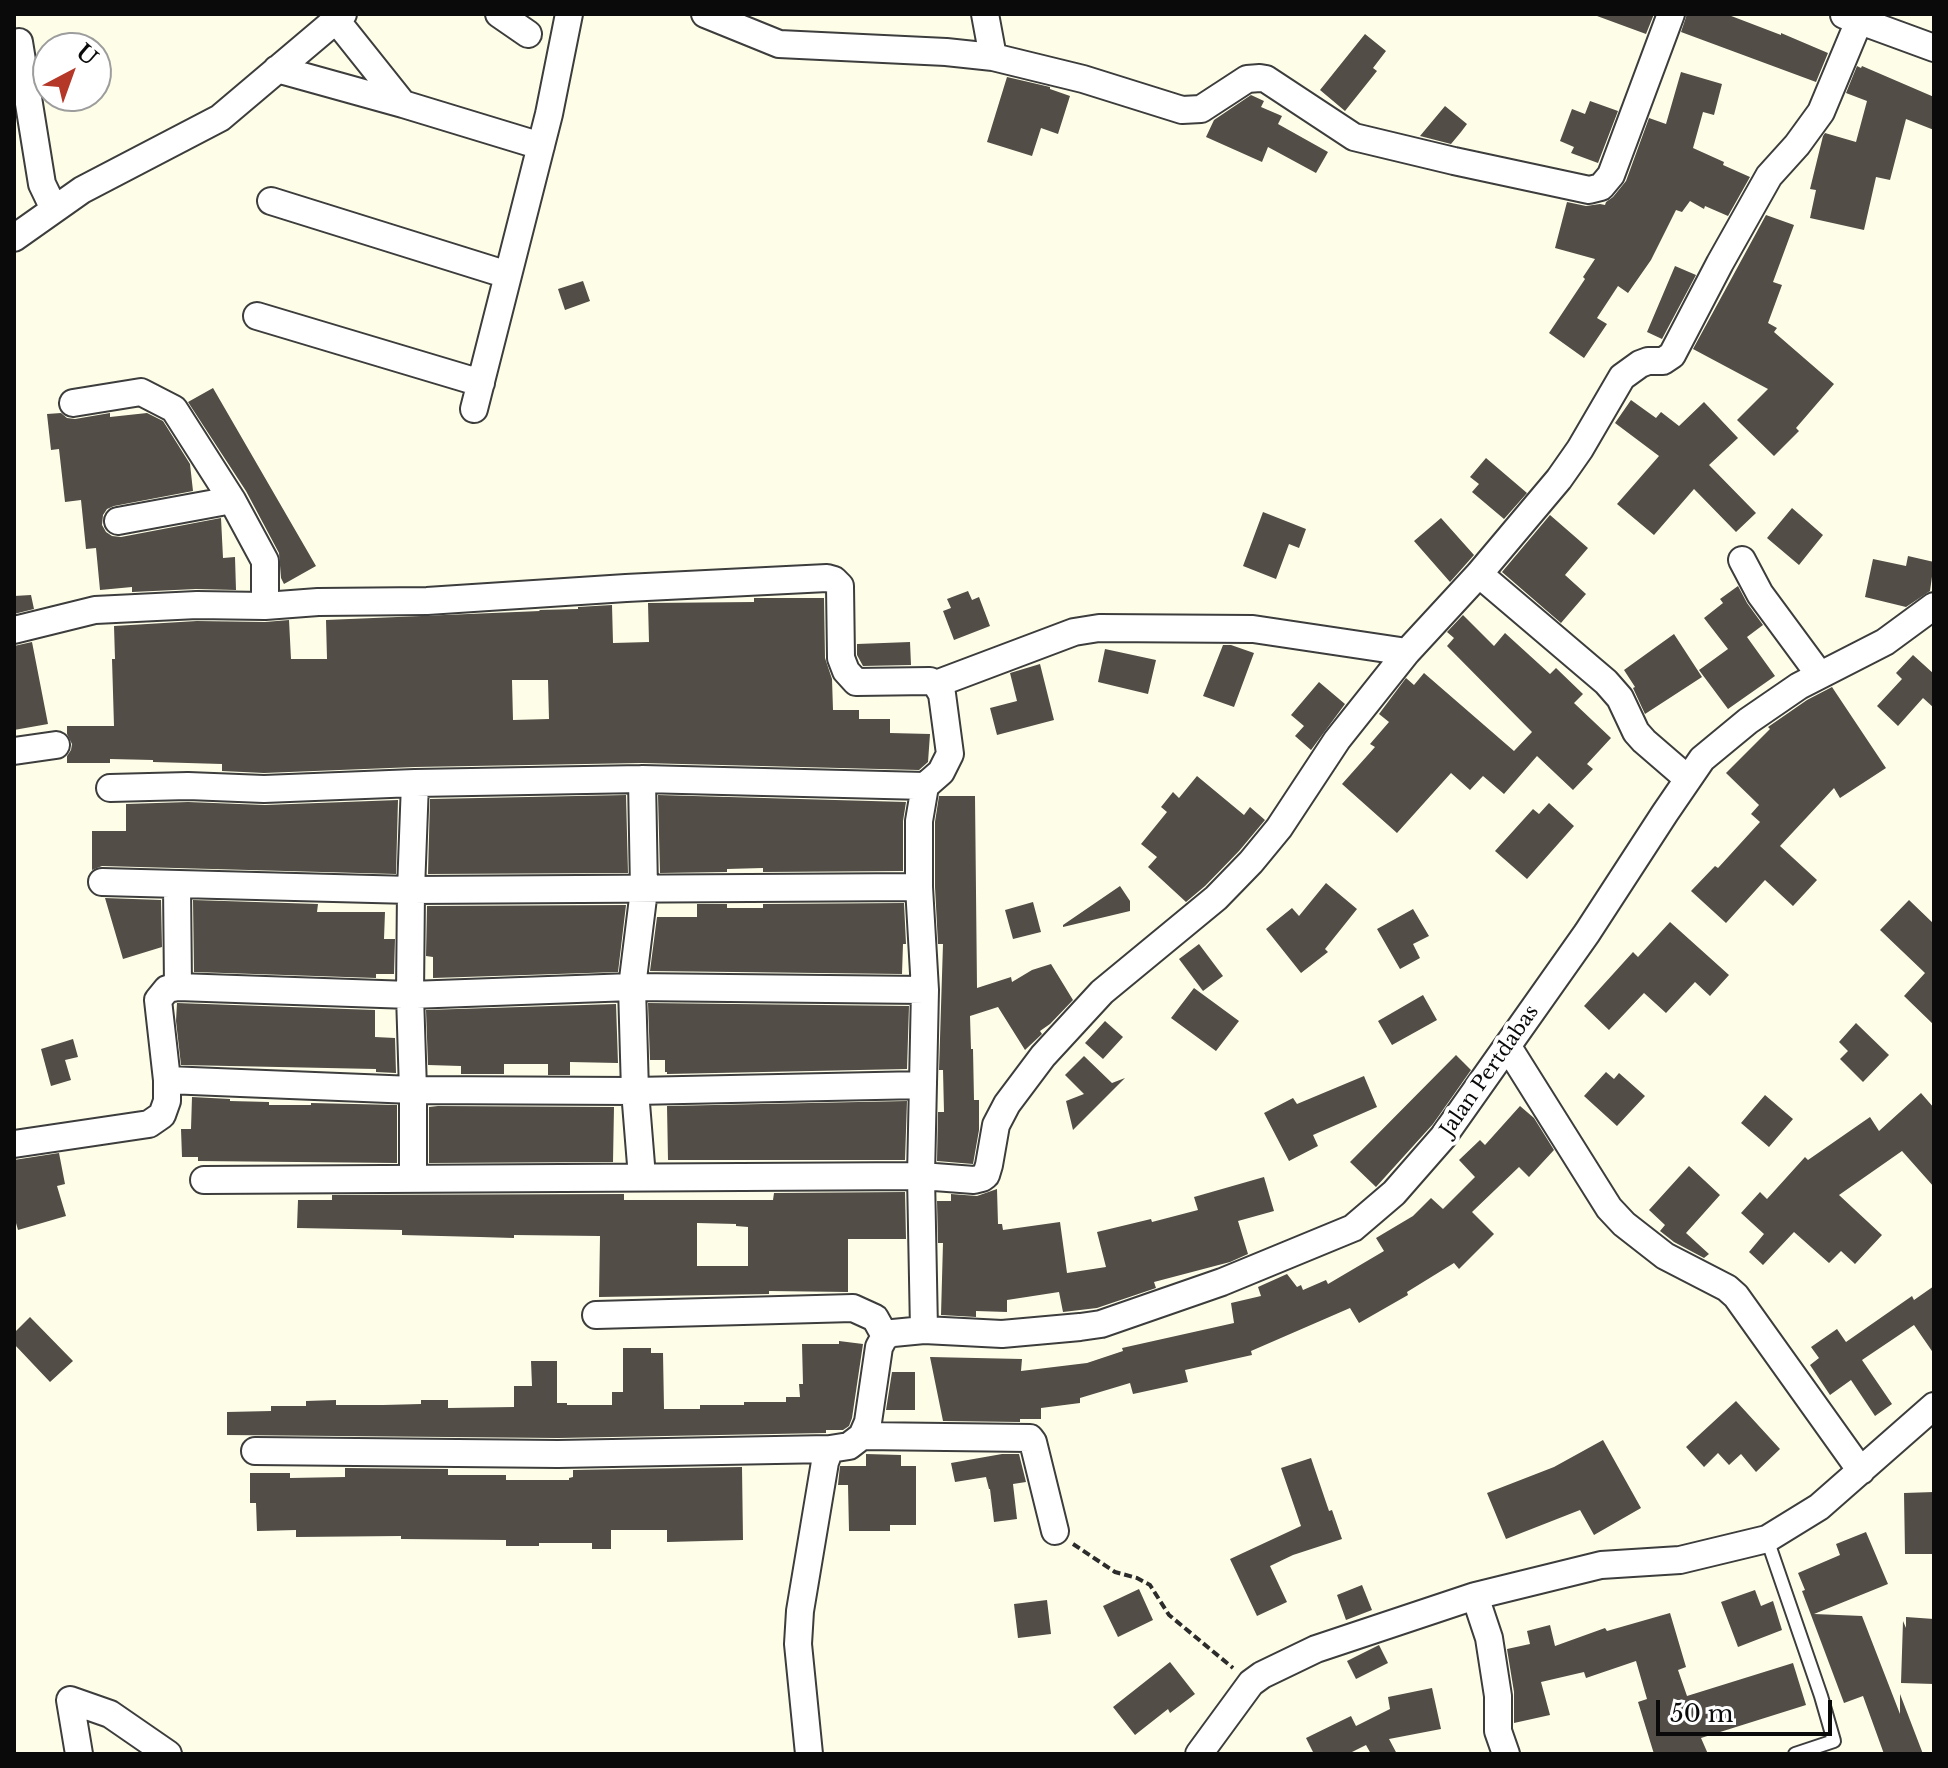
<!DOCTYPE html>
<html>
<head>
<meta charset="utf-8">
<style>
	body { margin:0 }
	#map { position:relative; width:1948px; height:1768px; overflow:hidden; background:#fefee8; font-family:"Libre Baskerville",serif }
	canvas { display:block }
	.frame { position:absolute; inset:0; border:16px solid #0a0a0a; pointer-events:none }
	.north { position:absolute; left:32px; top:32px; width:80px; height:80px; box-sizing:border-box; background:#fff; border:2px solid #9d9d9d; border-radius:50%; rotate:41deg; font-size:22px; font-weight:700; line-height:32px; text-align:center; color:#0a0a0a }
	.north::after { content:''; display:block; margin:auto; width:28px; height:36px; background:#b53727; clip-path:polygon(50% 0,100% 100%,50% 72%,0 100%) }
	.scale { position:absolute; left:1656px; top:1700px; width:176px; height:36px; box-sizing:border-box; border:4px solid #0a0a0a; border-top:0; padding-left:10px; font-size:24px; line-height:28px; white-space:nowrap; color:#0a0a0a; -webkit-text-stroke:6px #fff; paint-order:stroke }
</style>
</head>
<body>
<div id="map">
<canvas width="1948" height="1768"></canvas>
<div class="frame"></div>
<div class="north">U</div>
<div class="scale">50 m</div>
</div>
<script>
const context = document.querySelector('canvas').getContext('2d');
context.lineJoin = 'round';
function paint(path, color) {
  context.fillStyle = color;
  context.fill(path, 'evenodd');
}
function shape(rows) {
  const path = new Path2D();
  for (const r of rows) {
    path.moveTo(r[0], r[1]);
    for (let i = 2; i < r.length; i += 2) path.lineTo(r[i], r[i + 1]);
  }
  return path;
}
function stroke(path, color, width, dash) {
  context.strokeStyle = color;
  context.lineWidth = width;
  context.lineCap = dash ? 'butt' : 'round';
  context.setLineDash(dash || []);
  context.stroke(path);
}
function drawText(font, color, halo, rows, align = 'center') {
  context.font = font + ' "Libre Baskerville",serif';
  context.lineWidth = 8;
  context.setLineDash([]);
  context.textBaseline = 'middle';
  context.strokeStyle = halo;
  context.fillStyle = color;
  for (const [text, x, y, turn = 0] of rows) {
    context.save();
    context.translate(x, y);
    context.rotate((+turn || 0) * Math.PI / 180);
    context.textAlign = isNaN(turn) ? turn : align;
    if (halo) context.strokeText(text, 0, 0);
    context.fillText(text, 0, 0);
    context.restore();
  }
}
paint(shape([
	[1597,14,1654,14,1646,34,1597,16],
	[1687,14,1726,14,1781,35,1781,33,1828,53,1816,82,1681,32],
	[1365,34,1386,51,1373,68,1377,71,1345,111,1320,90],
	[1857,66,1861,68,1862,66,1934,97,1934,130,1906,119,1890,180,1876,177,1864,230,1810,218,1816,190,1810,189,1823,136,1825,133,1856,142,1867,101,1846,93],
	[1681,72,1722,84,1714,115,1703,112,1693,148,1724,162,1723,165,1750,177,1728,216,1705,206,1704,209,1690,201,1682,212,1676,210,1651,260,1628,293,1618,286,1597,318,1607,324,1584,358,1549,333,1585,279,1583,277,1595,259,1555,248,1567,202,1586,206,1600,204,1605,205,1606,202,1613,197,1626,181,1649,118,1666,124],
	[1007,77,1050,87,1050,89,1070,96,1058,134,1041,128,1032,156,987,142],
	[1251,95,1264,101,1261,107,1282,116,1278,124,1328,152,1316,173,1268,147,1262,162,1206,137,1214,120],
	[1590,101,1618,111,1598,163,1571,153,1574,147,1560,141,1572,109,1585,114],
	[1445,106,1467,124,1461,132,1451,144,1420,136],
	[1766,215,1794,225,1773,282,1782,285,1768,323,1777,328,1774,332,1834,384,1796,428,1799,431,1774,456,1737,420,1768,389,1693,349],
	[1675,266,1696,275,1662,339,1647,332],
	[583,281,590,301,565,310,558,289],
	[213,388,316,566,284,584,281,578,279,553,246,491,188,402],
	[1631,400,1656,418,1661,412,1679,426,1704,402,1738,438,1709,465,1756,513,1736,532,1694,489,1654,535,1617,504,1659,456,1615,423],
	[61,413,67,418,75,419,110,413,110,417,147,413,163,421,190,464,193,491,114,506,107,509,103,515,102,525,106,532,112,536,121,537,221,518,223,558,235,557,236,590,196,589,132,592,132,587,100,590,96,548,86,549,81,500,65,502,59,449,51,450,47,414],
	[1486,458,1527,493,1504,519,1472,492,1479,484,1470,477],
	[1792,508,1823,535,1799,565,1767,538],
	[1263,512,1306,529,1299,548,1289,544,1276,579,1243,566],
	[1550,515,1588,548,1565,575,1586,594,1561,623,1502,572],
	[1441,518,1474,555,1450,582,1414,541],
	[1908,556,1934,562,1930,591,1906,607,1865,597,1873,559,1906,566],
	[1738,586,1747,603,1763,625,1747,637,1775,676,1728,709,1699,670,1728,649,1704,618,1723,603,1720,599],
	[968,591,972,600,979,597,990,626,954,640,943,611,951,608,947,599],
	[31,595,34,609,14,614,14,596],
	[754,598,824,598,825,658,832,679,833,710,859,710,859,719,890,719,890,733,930,734,928,762,919,770,642,763,415,767,264,773,222,771,222,764,153,762,153,760,110,759,110,763,67,763,67,756,71,750,72,744,67,734,67,726,114,726,112,659,115,659,114,626,197,621,265,622,289,620,291,659,327,659,326,620,540,611,539,610,578,609,578,607,612,605,613,643,649,642,648,603,754,602],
	[512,680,548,680,549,719,513,720],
	[1463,615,1494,646,1505,633,1550,674,1556,668,1583,694,1574,703,1611,738,1587,764,1593,769,1573,790,1537,756,1504,794,1483,776,1470,790,1451,773,1397,833,1342,784,1375,747,1370,744,1389,722,1379,714,1406,678,1414,685,1424,673,1514,751,1532,732,1447,646,1454,638,1447,632],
	[1674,634,1702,677,1645,714,1633,688,1635,687,1624,670],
	[32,642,48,724,14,730,14,646],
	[910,642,911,665,863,666,857,655,857,644],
	[1223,645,1231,645,1254,653,1234,707,1203,696],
	[1105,649,1156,660,1148,694,1098,682],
	[1913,655,1934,674,1934,708,1923,698,1898,726,1877,706,1902,679,1896,673],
	[1040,664,1054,720,997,735,990,708,1017,701,1010,673],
	[1319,682,1345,704,1311,750,1295,736,1304,726,1291,715],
	[1832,687,1886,768,1840,798,1834,788,1780,846,1817,880,1793,906,1765,880,1726,923,1691,891,1715,866,1718,868,1760,822,1751,814,1759,805,1726,773,1770,729,1768,727,1807,700],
	[1197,776,1244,815,1250,807,1265,820,1239,851,1205,886,1186,902,1148,867,1157,857,1141,844,1167,812,1161,807,1173,792,1179,798],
	[626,795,628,873,428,874,430,799],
	[658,795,906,802,903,821,903,871,763,872,763,868,727,869,727,872,660,873],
	[939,796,975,796,977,988,1011,977,1012,982,1032,970,1051,964,1073,1000,1050,1024,1040,1031,1042,1034,1025,1050,998,1007,970,1016,971,1049,973,1049,974,1100,979,1100,979,1130,973,1164,937,1161,938,1112,944,1112,943,1070,939,1070,943,944,938,944,935,887,935,822],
	[398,800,396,874,102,866,92,870,92,831,126,831,126,804,188,802,265,805],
	[1549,803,1574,826,1527,879,1495,851,1533,809,1539,814],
	[1326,883,1357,909,1325,949,1328,952,1301,973,1266,929,1292,908,1299,916],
	[1120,886,1130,901,1130,911,1063,927,1063,925],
	[105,898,161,900,162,947,123,959],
	[193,900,318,904,317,912,385,912,384,939,395,939,394,974,376,974,376,978,194,972],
	[1909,900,1934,924,1934,1025,1904,996,1925,973,1880,930],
	[1033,902,1041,932,1013,939,1005,910],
	[904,903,906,944,903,944,902,974,650,971,657,917,697,917,697,904,727,904,727,908,763,908,763,904],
	[626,905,618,972,433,978,433,957,426,956,427,906],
	[1413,909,1429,936,1413,944,1420,958,1400,969,1377,929],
	[1670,922,1729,975,1710,996,1695,982,1666,1013,1644,993,1609,1030,1584,1006,1633,952,1638,957],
	[1199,944,1223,976,1203,991,1179,959],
	[1194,988,1239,1021,1216,1051,1171,1018],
	[1423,995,1437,1020,1392,1045,1378,1021],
	[177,1003,375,1010,375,1037,395,1038,396,1073,376,1072,376,1069,181,1065,176,1021],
	[648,1003,909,1006,907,1069,667,1074,667,1072,665,1072,665,1060,650,1060],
	[616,1004,618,1063,570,1062,570,1075,548,1075,548,1064,504,1064,504,1074,461,1074,461,1066,428,1065,426,1010],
	[1105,1021,1123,1037,1103,1059,1085,1043],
	[1856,1023,1889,1055,1863,1082,1840,1059,1848,1051,1839,1042],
	[73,1039,78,1057,65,1060,71,1080,51,1086,41,1049],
	[1456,1055,1471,1070,1433,1124,1376,1187,1350,1162],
	[1084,1056,1112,1083,1125,1078,1073,1130,1066,1101,1084,1094,1065,1075],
	[1606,1072,1614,1079,1619,1073,1645,1096,1617,1126,1584,1096],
	[1364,1076,1377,1107,1313,1135,1318,1146,1289,1161,1264,1113,1293,1098,1297,1104],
	[1921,1093,1934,1108,1934,1187,1902,1151,1839,1195,1882,1235,1855,1264,1841,1251,1829,1263,1794,1232,1763,1265,1749,1252,1764,1234,1741,1213,1760,1192,1767,1199,1805,1157,1808,1160,1870,1117,1879,1131],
	[1765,1095,1793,1119,1769,1147,1741,1123],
	[192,1097,230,1099,230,1101,269,1102,269,1105,311,1105,311,1103,397,1105,397,1163,198,1161,198,1157,182,1157,181,1129,191,1129],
	[907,1101,905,1160,668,1160,667,1106],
	[438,1106,614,1107,613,1162,429,1163,429,1107],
	[1520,1106,1534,1118,1554,1150,1529,1177,1519,1167,1472,1212,1494,1234,1459,1269,1454,1263,1407,1292,1408,1295,1359,1323,1350,1308,1251,1351,1252,1355,1185,1370,1188,1382,1133,1394,1130,1383,1080,1398,1080,1403,1041,1408,1041,1419,1020,1419,1020,1422,943,1421,930,1357,1022,1359,1021,1371,1087,1363,1123,1351,1122,1348,1234,1323,1231,1303,1261,1296,1258,1287,1287,1274,1297,1287,1301,1285,1303,1290,1326,1280,1328,1284,1384,1251,1376,1238,1413,1216,1431,1198,1443,1209,1475,1177,1459,1160,1480,1140,1485,1145],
	[59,1153,65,1184,57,1186,66,1216,18,1230,14,1216,14,1160],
	[1689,1166,1720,1195,1686,1233,1709,1254,1704,1258,1674,1242,1660,1231,1665,1225,1649,1210],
	[1264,1177,1274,1211,1238,1221,1248,1254,1230,1262,1154,1282,1156,1288,1097,1308,1063,1312,1059,1292,1007,1300,1007,1312,976,1311,976,1317,941,1315,943,1243,938,1243,937,1201,951,1201,951,1194,977,1196,997,1189,998,1224,1002,1224,1003,1230,1060,1222,1067,1273,1106,1267,1097,1232,1151,1219,1152,1222,1198,1210,1194,1197],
	[905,1192,906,1239,848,1239,848,1292,769,1291,769,1294,599,1297,600,1236,514,1235,514,1238,480,1237,402,1235,402,1230,297,1228,298,1200,332,1200,332,1195,624,1194,624,1200,773,1200,774,1193],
	[697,1223,736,1224,736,1226,748,1227,748,1266,697,1266],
	[1934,1286,1934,1354,1914,1325,1862,1360,1892,1404,1875,1416,1851,1380,1830,1395,1810,1365,1819,1358,1811,1347,1837,1329,1846,1342,1912,1296,1914,1300],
	[30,1317,73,1361,50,1382,14,1344,14,1333],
	[839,1341,863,1344,852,1418,849,1426,843,1430,826,1430,826,1433,558,1438,227,1435,227,1412,271,1411,271,1406,306,1406,306,1401,336,1400,336,1405,383,1405,421,1404,421,1400,448,1400,448,1408,514,1407,514,1386,532,1386,531,1361,557,1361,557,1403,567,1403,567,1405,612,1405,612,1392,623,1392,623,1348,651,1348,651,1353,663,1353,664,1409,700,1409,700,1405,744,1405,744,1402,786,1402,786,1397,800,1397,799,1384,803,1384,802,1344,839,1344],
	[892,1372,915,1372,915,1410,886,1410],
	[1736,1401,1780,1449,1756,1472,1741,1454,1729,1465,1718,1453,1704,1467,1686,1447],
	[1603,1440,1641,1508,1594,1535,1580,1510,1506,1539,1487,1493,1554,1467],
	[866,1454,901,1455,901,1466,916,1466,916,1525,890,1525,890,1531,849,1531,848,1485,838,1485,840,1466,866,1466],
	[1002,1454,1019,1454,1026,1482,1013,1484,1017,1519,994,1522,990,1489,989,1489,986,1477,955,1482,951,1463],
	[1311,1458,1329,1511,1332,1510,1342,1539,1293,1555,1270,1566,1287,1602,1257,1616,1230,1559,1301,1526,1281,1468],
	[742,1467,743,1540,667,1542,667,1530,611,1530,611,1549,592,1549,592,1543,539,1543,539,1546,506,1546,506,1540,401,1539,401,1536,296,1537,296,1530,257,1531,256,1503,250,1503,250,1473,290,1473,290,1478,345,1477,345,1468,448,1469,448,1475,506,1475,506,1480,569,1480,569,1478,573,1477,573,1470],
	[1934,1492,1934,1554,1905,1554,1904,1493],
	[1866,1532,1888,1584,1814,1614,1862,1616,1900,1714,1900,1694,1923,1754,1884,1754,1863,1696,1844,1703,1802,1591,1805,1590,1798,1573,1840,1555,1836,1544],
	[1362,1585,1372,1610,1346,1620,1337,1595],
	[1139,1589,1153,1620,1118,1637,1103,1606],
	[1755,1590,1761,1606,1773,1601,1782,1630,1738,1647,1721,1602],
	[1047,1600,1051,1634,1018,1638,1014,1604],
	[1670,1613,1686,1667,1678,1670,1687,1696,1793,1663,1806,1705,1701,1738,1708,1754,1654,1754,1638,1702,1647,1699,1636,1661,1586,1678,1584,1672,1541,1682,1550,1715,1514,1723,1514,1692,1507,1649,1530,1644,1527,1631,1550,1625,1555,1646,1605,1628,1607,1631],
	[1906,1617,1934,1619,1934,1684,1901,1683,1903,1621,1906,1628],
	[1379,1645,1388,1663,1356,1679,1347,1661],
	[1170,1662,1195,1694,1170,1713,1168,1709,1135,1735,1113,1707],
	[1432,1688,1441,1729,1389,1739,1397,1754,1371,1754,1366,1745,1348,1754,1314,1754,1306,1738,1351,1716,1356,1726,1390,1709,1388,1697]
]), '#524d47');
const service = shape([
	[1767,1539,1821,1696,1834,1741,1795,1754]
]);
const minor = shape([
	[499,14,528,34],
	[705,14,779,44,946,52,993,57,1083,79,1182,110,1201,109,1247,79,1260,78,1266,79,1354,137,1454,161,1589,190,1601,187,1611,175,1671,14],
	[985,14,993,57],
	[1844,15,1934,48],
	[336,20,403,104,541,146],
	[19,42,42,184,54,209],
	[277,69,403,104],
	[271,201,508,275],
	[14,238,82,190,220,118,343,14],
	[257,316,481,383],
	[73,403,141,392,174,409,232,500,265,561,265,606],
	[474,409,549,114,569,14],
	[118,521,232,500],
	[1742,560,1760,594,1819,674],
	[1479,574,1606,682,1620,698,1636,732,1644,741,1688,779],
	[14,630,95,610,197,605,265,606,318,602,427,601,626,588,827,578,834,580,840,586,841,658,846,671,856,682,930,681,936,684,942,694,950,754,941,772,925,786,919,821,919,887,925,990,921,1176,924,1330],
	[936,684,1074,632,1099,628,1253,629,1407,652],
	[14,751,56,745],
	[110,788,188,786,264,789,415,783,642,779,925,786],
	[102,882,411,890,919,887],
	[177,885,178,987],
	[1508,1047,1609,1208,1624,1224,1665,1256,1727,1288,1736,1296,1861,1471],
	[167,1080,413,1090,635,1091,923,1085],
	[14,1144,149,1124,162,1115,167,1101,167,1080,158,1000,167,989,178,987,410,995,632,987,925,990],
	[642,1177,635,1091,632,987,644,890,642,779],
	[413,1179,413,1090,410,995,411,890,415,783],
	[204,1180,921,1176,974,1180,982,1178,986,1175,989,1165,996,1125,1007,1104,1043,1056,1102,992,1216,898,1251,862,1279,828,1337,740,1407,652,1479,574,1559,479,1580,449,1622,377,1640,364,1648,361,1663,361,1672,355,1720,263,1769,176,1797,145,1821,112,1859,21],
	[596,1315,853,1308,875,1318,885,1336],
	[862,1436,1030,1438,1033,1442,1055,1531],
	[255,1451,558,1454,830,1449],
	[1475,1596,1489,1638,1498,1696,1498,1731,1506,1754],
	[79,1754,70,1700,110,1714,168,1754],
	[809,1754,798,1644,800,1611,825,1462,830,1449,849,1446,862,1436,868,1422,879,1347,885,1336,893,1333,924,1330,1002,1334,1080,1327,1101,1324,1222,1282,1353,1228,1394,1193,1443,1137,1587,933,1665,813,1702,759,1748,721,1799,686,1885,642,1934,606],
	[1199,1754,1251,1683,1262,1675,1316,1649,1475,1596,1601,1565,1680,1560,1767,1539,1819,1507,1934,1406]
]);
stroke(service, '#3d3d3d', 16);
stroke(minor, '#3d3d3d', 30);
stroke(shape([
	[1073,1544,1115,1572,1137,1578,1150,1585,1169,1615,1233,1668]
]), '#2c2c2c', 4, [8, 4]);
stroke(service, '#fff', 12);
stroke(minor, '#fff', 26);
drawText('20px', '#0a0a0a', '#fff', [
	["Jalan Pertdabas",1490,1071,-55]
]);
</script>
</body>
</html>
